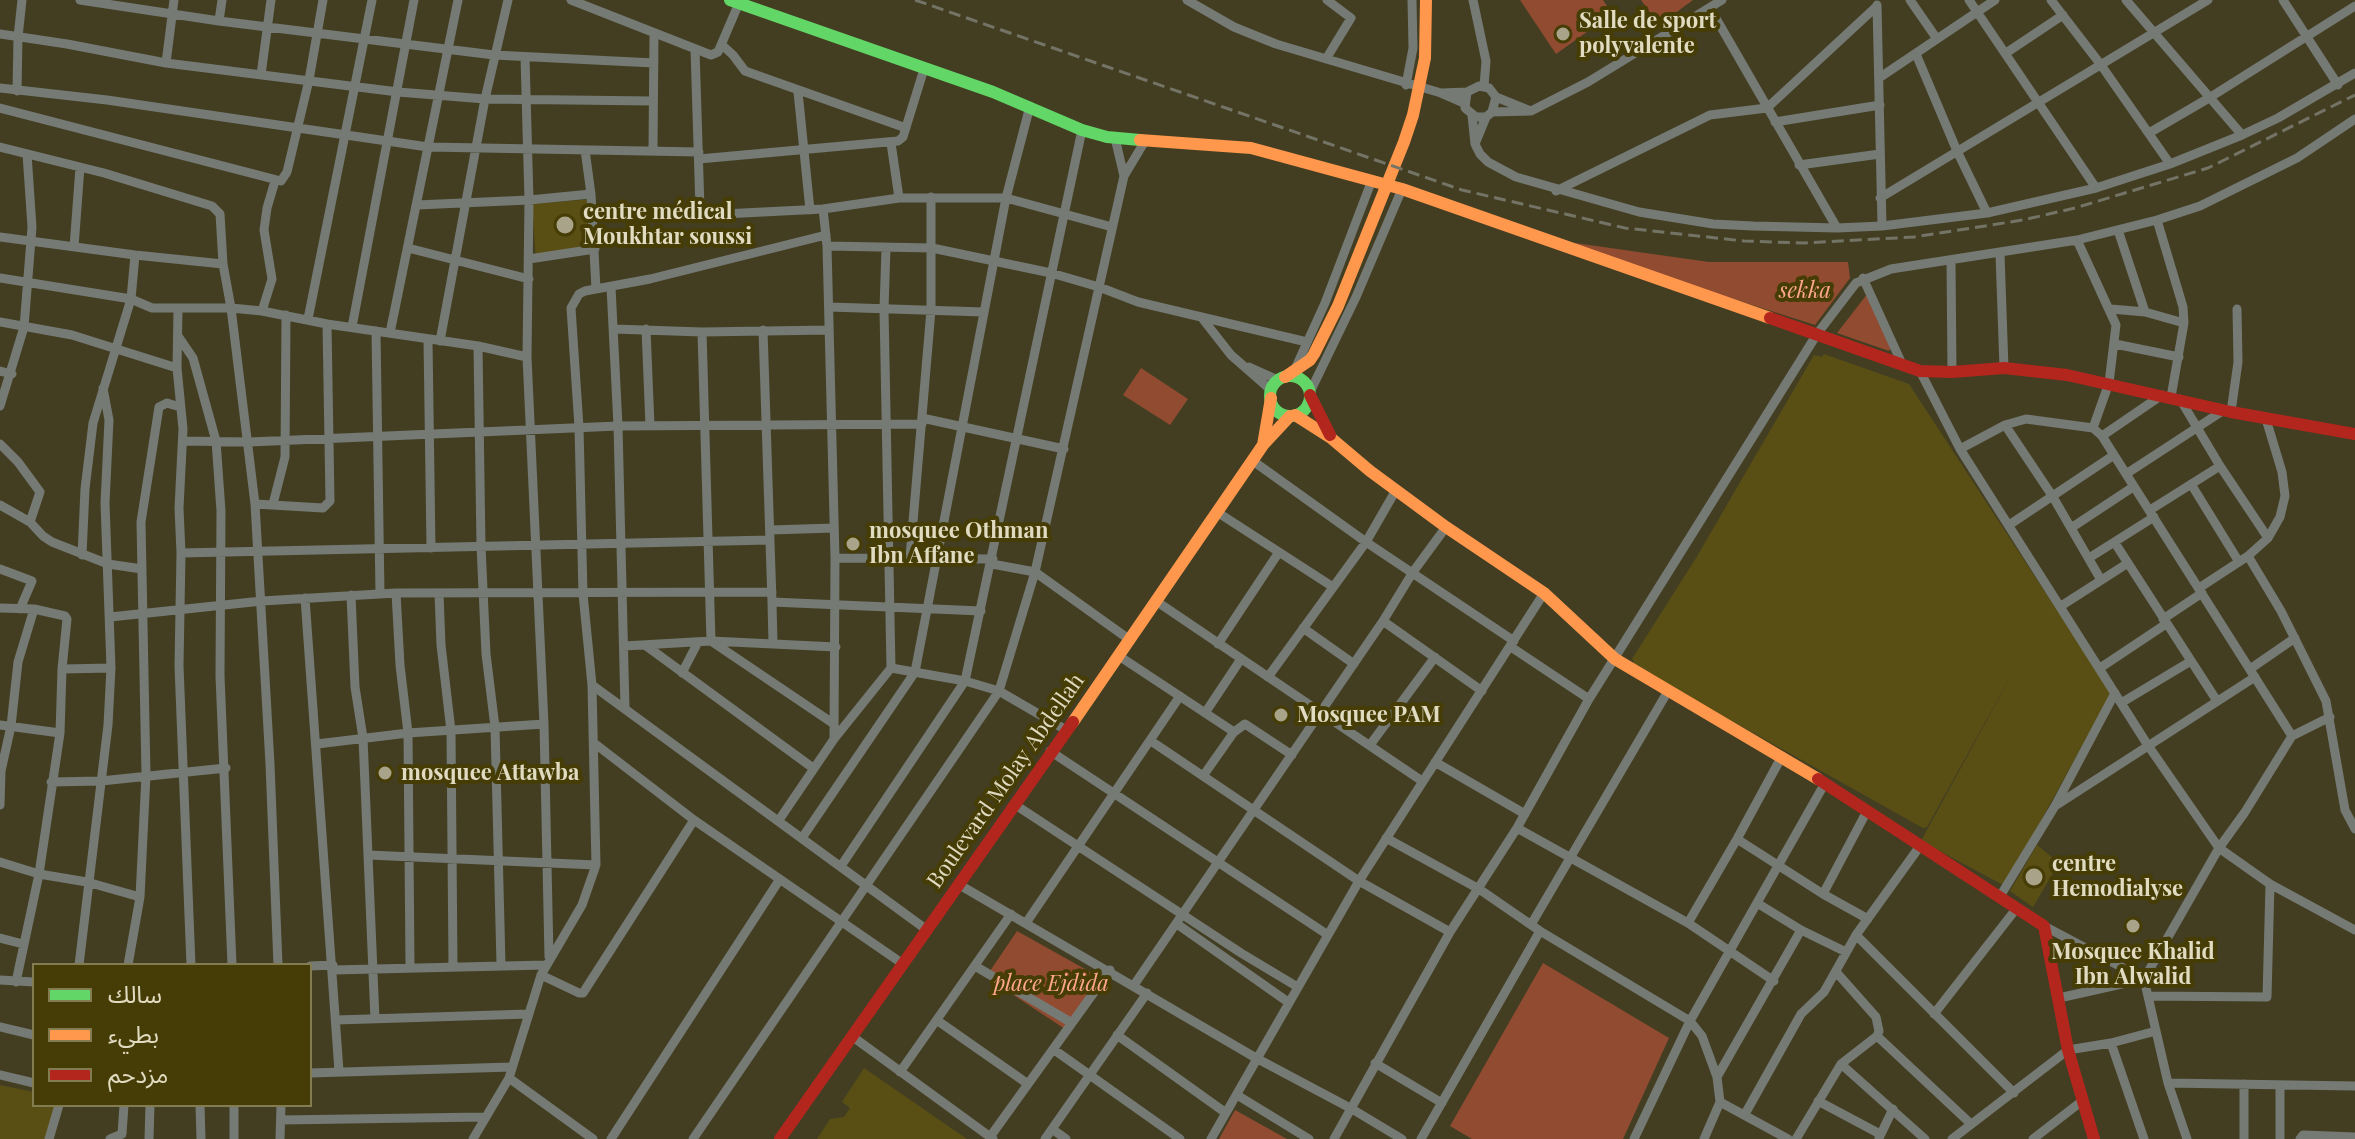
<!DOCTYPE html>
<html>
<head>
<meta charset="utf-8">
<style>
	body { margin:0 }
	#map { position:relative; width:2355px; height:1139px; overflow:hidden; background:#433e22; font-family:"Playfair Display","Noto Sans Arabic",serif }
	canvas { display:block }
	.legend { position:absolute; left:32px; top:963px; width:280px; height:144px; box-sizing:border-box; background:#463d06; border:2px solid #847c51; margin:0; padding:10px 14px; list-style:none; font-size:24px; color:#e0dbc1 }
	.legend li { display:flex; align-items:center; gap:16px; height:40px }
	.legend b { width:40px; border:2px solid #847c51 }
</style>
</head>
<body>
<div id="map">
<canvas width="2355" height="1139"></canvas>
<ul class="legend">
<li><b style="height:10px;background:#63d668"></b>سالك</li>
<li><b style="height:10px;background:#ff974d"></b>بطيء</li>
<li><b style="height:10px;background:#b3261e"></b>مزدحم</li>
</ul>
</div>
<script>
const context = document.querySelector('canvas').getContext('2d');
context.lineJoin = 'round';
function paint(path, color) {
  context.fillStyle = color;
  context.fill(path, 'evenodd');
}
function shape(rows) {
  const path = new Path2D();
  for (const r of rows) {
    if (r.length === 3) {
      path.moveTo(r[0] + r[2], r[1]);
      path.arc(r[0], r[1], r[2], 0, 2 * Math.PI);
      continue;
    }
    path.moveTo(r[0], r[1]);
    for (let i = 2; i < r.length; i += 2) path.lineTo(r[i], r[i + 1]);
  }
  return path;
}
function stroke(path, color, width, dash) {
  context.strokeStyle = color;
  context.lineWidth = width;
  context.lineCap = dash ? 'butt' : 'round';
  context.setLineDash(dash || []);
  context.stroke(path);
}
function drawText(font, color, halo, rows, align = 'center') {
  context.font = font + ' "Playfair Display",serif';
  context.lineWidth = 8;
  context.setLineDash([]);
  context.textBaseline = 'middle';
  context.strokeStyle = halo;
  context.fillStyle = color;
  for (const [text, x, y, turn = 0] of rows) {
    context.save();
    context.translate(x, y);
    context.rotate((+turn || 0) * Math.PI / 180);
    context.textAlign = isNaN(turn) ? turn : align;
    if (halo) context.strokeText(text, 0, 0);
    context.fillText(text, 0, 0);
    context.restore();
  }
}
paint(shape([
	[594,199,598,245,536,260,532,204],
	[1824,354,1909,384,2111,693,2005,886,1921,841,2023,654,1927,827,1923,828,1632,665,1634,661,1632,659,1696,558,1814,355,1822,357],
	[2037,845,2059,863,2033,907,2010,891],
	[864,1068,967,1139,817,1139,830,1119,844,1117,850,1108,842,1102],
	[0,1085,34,1092,34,1105,57,1105,50,1139,0,1139]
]), '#594f15');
paint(shape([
	[1520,0,1603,0,1612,14,1556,54],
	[1641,0,1693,0,1659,25],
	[1575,243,1709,262,1848,262,1850,278,1815,325,1574,248],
	[1868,293,1891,348,1889,351,1837,333],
	[1141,368,1188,399,1170,425,1123,395],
	[1017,931,1101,978,1065,1029,986,977],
	[1543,963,1669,1038,1623,1139,1472,1139,1450,1126],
	[1235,1110,1287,1139,1219,1139]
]), '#904b30');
stroke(shape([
	[80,0,219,21,494,55,654,63],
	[571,0,711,55,718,52,739,3],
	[1187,0,1234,27,1276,44,1441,93],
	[1473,0,1486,61,1484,86],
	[1910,0,1937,39],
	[1969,0,2096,188],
	[2051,0,2101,65,2170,164],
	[2126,0,2242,135],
	[2283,0,2338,85],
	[1877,5,1882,226],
	[1710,8,1837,228],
	[219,21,222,0],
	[0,34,67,44,166,63,398,92,485,99,653,101],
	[722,45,733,55,745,71,906,128],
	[695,49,700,209,703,215,823,209,899,198,1006,198,1112,227],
	[2006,53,2063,15],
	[1916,54,1957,151,1987,213],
	[525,57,529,200,527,357,544,724,549,957],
	[1326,59,1351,18,1327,0],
	[166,63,174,0],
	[261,75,271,0],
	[1879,78,1995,0],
	[1406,85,1413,48,1412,0],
	[0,88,107,100,428,147,699,152],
	[17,91,18,37,22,0],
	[798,92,810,210],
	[1496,97,1528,110],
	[1464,103,1441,93,1467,92],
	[0,108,281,181,287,172,309,80,323,0],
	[1492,112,1496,97,1489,88,1479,86,1467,92,1465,108,1476,117,1486,117,1492,112,1531,111,1588,82,1722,0],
	[1472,115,1475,144,1486,117],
	[1775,122,1880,105],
	[2149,133,2209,98,2355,6],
	[1115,138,1124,176],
	[891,143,899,198],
	[1475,144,1480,154,1488,162,1516,177,1639,212,1713,224,1753,226,1837,228,1882,226,1987,213,2096,188,2170,164,2242,135,2278,118,2355,73],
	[0,147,104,173,212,206,220,214,223,264,231,308,255,504,270,764,278,965],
	[585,150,591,194,596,289],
	[653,150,654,33],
	[699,159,898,141,903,137,924,69],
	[1799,165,1880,154],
	[1556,191,1710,115,1767,108,1877,6],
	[1880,198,2208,0],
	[417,205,529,200,591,194],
	[823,209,827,246,835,558,834,739],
	[2157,220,2183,307,2184,323,2171,397],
	[2118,230,2145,312],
	[0,237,135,255,223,264],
	[2077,240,2116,325,2109,383,2093,428],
	[827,246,932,248,1051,273,1099,287,1138,302,1307,342],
	[74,247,80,167],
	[408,248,529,279],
	[2000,254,2004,368],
	[529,259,595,249],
	[1951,260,1952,372],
	[0,278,131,299,152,308,231,308,262,311,327,324,478,346,527,357],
	[1863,278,1902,364],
	[611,287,618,426,625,708],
	[829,307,984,312],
	[178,309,177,368,183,429,179,508,181,553,179,666,191,965],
	[2111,309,2145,312,2184,323],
	[262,311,272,279,264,230,267,208,275,181],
	[1202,318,1231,355,1271,390],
	[308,319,372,0],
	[0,322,72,335,177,368],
	[352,327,414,0],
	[614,329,702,332,829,330],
	[646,329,650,426],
	[763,330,772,602,981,611],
	[376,331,380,594],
	[702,332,711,641,834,724],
	[390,333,458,0],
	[178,336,193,358,216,441,221,511,220,676,232,965],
	[428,340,431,548],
	[440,341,485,99,508,0],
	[2115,344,2179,357],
	[478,346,481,546,486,654,495,727,501,965],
	[1249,367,1278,380],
	[1295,369,1325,303,1372,180],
	[0,371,12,374],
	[1920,371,1960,449,2147,744,2219,848,2270,884,2355,930],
	[1310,392,1356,297,1402,189],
	[2180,399,2220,466,2268,538],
	[0,406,24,327,32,227,27,154],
	[2231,412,2238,362,2237,309],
	[922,418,1064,449],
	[2005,425,2053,497,2101,580],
	[2102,436,2162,395],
	[183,441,249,442,618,426,922,424],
	[0,444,18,462,40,492,30,522],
	[1960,449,2005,425,2026,419,2093,428,2102,436,2292,736],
	[1253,461,1366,542,1514,641],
	[2126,474,2224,410],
	[2191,484,2239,562],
	[255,504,323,508,330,501,327,324],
	[273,504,285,457,286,315],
	[0,505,30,522,43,536,52,542,108,564,142,569],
	[2150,510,2220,466],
	[1217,512,1333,587],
	[2009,525,2114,455],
	[2071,528,2133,487],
	[770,530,834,528],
	[2115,543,2217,701],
	[181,553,770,540],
	[82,555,85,489,93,423,131,299,135,255],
	[2248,556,2281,611,2326,701,2345,810,2355,829],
	[910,557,931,310,931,197],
	[835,558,993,559],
	[2089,558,2154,517],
	[992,564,1035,572,1130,640],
	[0,569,32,581,20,609],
	[2199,588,2248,556,2268,538,2280,517,2285,496,2282,472,2266,419],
	[396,593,400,665,408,733,410,967],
	[439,593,441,645,451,731,453,966],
	[351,595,355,687,363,738,375,1019],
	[305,598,339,1071],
	[1156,601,1422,781],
	[772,602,773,644],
	[2061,606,2128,563],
	[0,608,34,609,65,616,67,619,62,669,60,733,39,874,16,982],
	[110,617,262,601,396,593,772,592],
	[2163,619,2202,593],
	[1383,621,1482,691],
	[1303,628,1354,664],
	[1218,644,1279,552],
	[645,645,813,768],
	[624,646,711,641,836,647],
	[1511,647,1589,699],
	[1119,656,1234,732,1245,724,1292,755],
	[891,668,965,681,999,691,1066,730],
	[2100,668,2166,624],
	[62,669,111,668],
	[2250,669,2295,638],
	[682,673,698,642],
	[1268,677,1366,542,1396,490],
	[592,685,927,930],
	[2121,703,2191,661],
	[1205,713,1241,659],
	[0,725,60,733],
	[1151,741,1359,881,1450,932],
	[594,743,694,820,903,964],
	[317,744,408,733,544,724],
	[1370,745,1435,657],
	[1050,751,1328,935],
	[1435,762,1525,814],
	[1203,776,1234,732],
	[51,782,101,781,226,768],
	[1014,804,1241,953,1296,986],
	[0,805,1,771,11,726,18,662,34,609],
	[2055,806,2255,677],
	[779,820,834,739,891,668,884,309,886,248],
	[1517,828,1688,923,1774,981],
	[802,838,915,672,1006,198,1030,106],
	[1386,838,1479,889,1540,931,1421,1139],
	[1737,839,1823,894,1868,919],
	[368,855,596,865],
	[0,862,39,874,87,882,140,897],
	[841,866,965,681,1082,130],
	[958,884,1256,1058,1352,1109,1402,1139],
	[1823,894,1867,811],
	[1999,898,2055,806,2115,693],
	[1757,903,1801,930,1846,952],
	[1026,923,1180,696],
	[1532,923,1668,691],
	[1688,923,1737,839,1782,756],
	[1177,924,1288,1002],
	[2044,926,2144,979,2168,1083,2187,1139],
	[1540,931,1690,1021,1702,1036,1717,1077,1720,1102,1704,1139],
	[1856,935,2014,1093],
	[0,938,23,944],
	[79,965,108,725,111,668,105,503,109,420,103,388],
	[128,965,140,897,146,775,141,522,159,407,167,403,180,407],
	[310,966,333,965],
	[975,966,1072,1023],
	[333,970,546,965],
	[541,975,579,993,583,993,694,820],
	[0,980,34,982],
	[1134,985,1383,621,1413,572,1446,527],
	[2148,996,2267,997,2270,884],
	[2059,998,2144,979,2219,848,2245,812,2292,736,2330,717],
	[1934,1014,2016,909],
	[336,1020,529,1014],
	[938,1021,1028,1084],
	[0,1027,34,1035],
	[1117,1035,1226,1113],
	[1877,1036,1971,1124],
	[853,1037,993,1139],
	[2111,1043,2144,1139],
	[1053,1049,1180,1139],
	[1375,1063,1442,1103],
	[1841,1064,1925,1139],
	[900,1072,1011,914],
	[310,1073,512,1067],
	[0,1075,34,1083],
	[1717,1077,1801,930],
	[509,1078,593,1139],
	[2168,1083,2355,1086],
	[2280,1085,2280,1139],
	[1237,1095,1309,1139],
	[1818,1101,1880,1134],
	[1720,1102,1788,1139],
	[200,1105,201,1139],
	[1745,1114,1801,1014,1824,992,1856,935,1920,846],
	[281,1120,484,1117],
	[1052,1129,1066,1139],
	[990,1137,1110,970],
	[1879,1138,1893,1109],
	[49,1139,59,1105],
	[110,1139,122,1134,124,1105],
	[149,1139,150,1105],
	[234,1139,234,1105],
	[280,1139,281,1105],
	[473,1139,509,1078,541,975,582,905,596,865,592,685,583,594,579,427,571,308,579,294,585,291,650,279,826,235],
	[611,1139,780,879],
	[693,1139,999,691,1035,572,1124,176,1145,141],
	[1045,1139,1147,993],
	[1211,1139,1359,881,1544,593],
	[1334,1139,1450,932,1517,828,1589,699,1817,334,1856,283,1891,269,2077,240,2157,220,2200,206,2297,158,2355,119],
	[1634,1139,1690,1021,1825,783],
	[1796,1139,1841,1064,1877,1036,1879,1031,1876,1017,1837,973],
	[1952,1139,2068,1050,2111,1043,2156,1031],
	[2033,1139,2082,1101],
	[2244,1139,2244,1084],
	[2300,1139,2303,1135,2355,1137]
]), '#757a75', 9);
stroke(shape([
	[730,0,993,92,1082,130,1107,137,1140,140],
	[1290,396,20]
]), '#63d668', 12);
stroke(shape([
	[1140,140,1251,148,1402,189,1770,318],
	[1285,377,1310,360,1314,354,1338,306,1404,142,1413,115,1425,58,1426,0],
	[1295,415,1331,438,1370,471,1446,527,1544,593,1615,659,1818,779],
	[1263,445,1271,398],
	[1073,722,1263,445,1290,416]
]), '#ff974d', 12);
stroke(shape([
	[1770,318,1920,371,1952,372,2004,368,2067,375,2231,412,2355,434],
	[1310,395,1330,435],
	[1818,779,2044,926,2068,1050,2094,1139],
	[780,1139,1073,722]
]), '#b3261e', 12);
stroke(shape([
	[915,0,1462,190,1625,228,1744,241,1804,243,1914,237,2023,220,2075,208,2208,168,2355,95]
]), '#747466', 3, [12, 6]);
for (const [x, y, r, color] of [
	[1563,34,8,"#a9a489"],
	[565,225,10,"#a9a489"],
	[853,544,8,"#a9a489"],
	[1281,715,8,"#a9a489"],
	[385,773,8,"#a9a489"],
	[2034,877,10,"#a9a489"],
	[2133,926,8,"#a9a489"]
]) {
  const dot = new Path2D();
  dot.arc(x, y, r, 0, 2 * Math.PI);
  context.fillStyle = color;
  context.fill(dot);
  stroke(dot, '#463d06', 3);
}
drawText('bold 22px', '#e0dbc1', '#463d06', [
	["Salle de sport",1579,21],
	["polyvalente",1579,46],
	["centre médical",583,212],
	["Moukhtar soussi",583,237],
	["mosquee Othman",869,531],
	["Ibn Affane",869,556],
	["Mosquee PAM",1297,715],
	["mosquee Attawba",401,773],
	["centre",2052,864],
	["Hemodialyse",2052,889],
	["Mosquee Khalid",2133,952,"center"],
	["Ibn Alwalid",2133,977,"center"]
], 'left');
drawText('italic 22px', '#ffa78a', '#463d06', [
	["sekka",1805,291],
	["place Ejdida",1051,984]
]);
drawText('22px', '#e0dbc1', '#463d06', [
	["Boulevard Molay Abdellah",1006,781,-55]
]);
</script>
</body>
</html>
